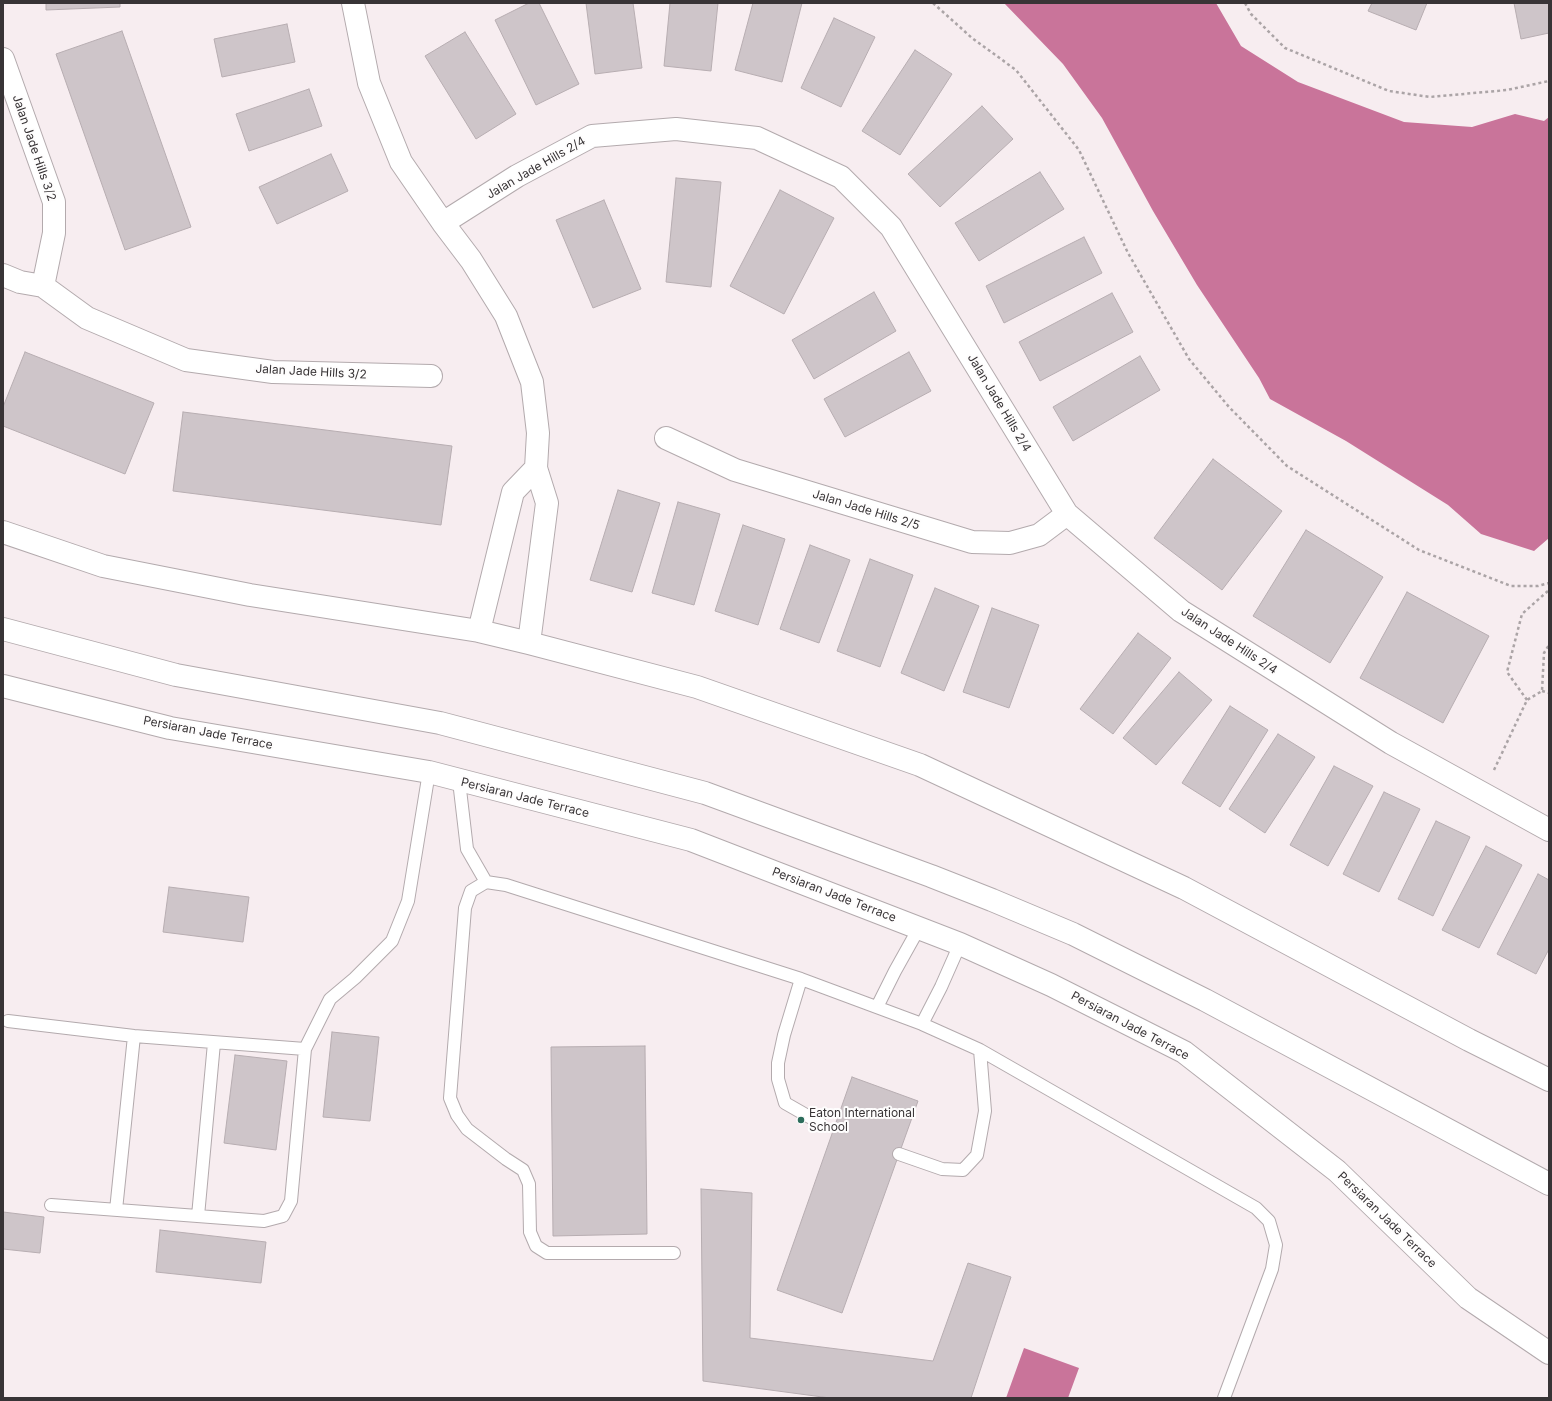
<!DOCTYPE html>
<html>
<head>
<meta charset="utf-8">
<style>
	body { margin:0 }
	#map { position:relative; width:1552px; height:1401px; overflow:hidden; background:#f7edf0; font-family:Inter,sans-serif }
	canvas { display:block }
	.frame { position:absolute; inset:0; border:4px solid #383436; pointer-events:none }
</style>
</head>
<body>
<div id="map">
<canvas width="1552" height="1401"></canvas>
<div class="frame"></div>
</div>
<script>
const context = document.querySelector('canvas').getContext('2d');
context.lineJoin = 'round';
function paint(path, color) {
  context.fillStyle = color;
  context.fill(path, 'evenodd');
}
function shape(rows) {
  const path = new Path2D();
  for (const r of rows) {
    path.moveTo(r[0], r[1]);
    for (let i = 2; i < r.length; i += 2) path.lineTo(r[i], r[i + 1]);
  }
  return path;
}
function stroke(path, color, width, dash) {
  context.strokeStyle = color;
  context.lineWidth = width;
  context.lineCap = dash ? 'butt' : 'round';
  context.setLineDash(dash || []);
  context.stroke(path);
}
function drawText(font, color, halo, rows, align = 'center') {
  context.font = font + ' Inter,sans-serif';
  context.lineWidth = 4;
  context.setLineDash([]);
  context.textBaseline = 'middle';
  context.strokeStyle = halo;
  context.fillStyle = color;
  for (const [text, x, y, turn = 0] of rows) {
    context.save();
    context.translate(x, y);
    context.rotate((+turn || 0) * Math.PI / 180);
    context.textAlign = isNaN(turn) ? turn : align;
    if (halo) context.strokeText(text, 0, 0);
    context.fillText(text, 0, 0);
    context.restore();
  }
}
paint(shape([
	[1004,3,1216,3,1241,46,1298,82,1404,122,1472,127,1515,114,1544,121,1549,117,1549,538,1534,551,1481,534,1448,505,1346,441,1270,399,1259,378,1197,285,1153,211,1102,118,1063,64],
	[1024,1348,1079,1368,1068,1398,1006,1398]
]), '#c9749a');
const building = shape([
	[46,3,120,3,120,7,46,10,46,3],
	[529,3,539,3,579,84,536,105,495,20,529,3],
	[586,3,633,3,642,68,595,74,586,3],
	[670,3,718,3,711,71,664,66,670,3],
	[753,3,802,3,782,82,735,70,753,3],
	[1372,3,1427,3,1416,30,1368,11,1372,3],
	[1514,3,1549,3,1549,33,1521,39,1514,3],
	[834,18,875,37,841,107,801,88,834,18],
	[287,24,295,62,222,77,214,39,287,24],
	[122,31,191,227,125,250,56,54,122,31],
	[465,32,516,114,476,139,425,56,465,32],
	[915,50,952,74,900,155,862,131,915,50],
	[309,89,322,126,249,151,236,114,309,89],
	[982,106,1013,139,940,207,908,174,982,106],
	[331,154,348,191,277,224,259,187,331,154],
	[1040,172,1064,209,979,261,955,223,1040,172],
	[676,178,721,182,711,287,666,282,676,178],
	[780,190,834,218,784,314,730,286,780,190],
	[604,200,641,289,593,308,556,220,604,200],
	[1084,237,1102,273,1004,323,986,286,1084,237],
	[874,292,896,331,814,379,792,340,874,292],
	[1112,293,1133,332,1040,381,1019,342,1112,293],
	[25,352,154,403,125,474,3,426,3,407,25,352],
	[909,352,931,391,845,437,824,399,909,352],
	[1140,356,1160,390,1073,441,1053,407,1140,356],
	[183,412,452,446,441,525,173,491,183,412],
	[1213,459,1282,511,1222,590,1154,538,1213,459],
	[618,490,660,503,632,592,590,580,618,490],
	[678,502,720,514,694,605,652,593,678,502],
	[743,525,785,539,758,625,715,611,743,525],
	[1306,530,1383,577,1330,663,1253,616,1306,530],
	[810,545,850,560,819,643,780,629,810,545],
	[870,559,913,575,880,667,837,651,870,559],
	[935,588,979,606,944,691,901,673,935,588],
	[1407,592,1489,636,1443,723,1360,678,1407,592],
	[992,608,1039,625,1009,708,963,692,992,608],
	[1138,633,1171,658,1113,734,1080,709,1138,633],
	[1179,672,1212,700,1156,765,1123,738,1179,672],
	[1230,706,1268,730,1220,807,1182,783,1230,706],
	[1278,734,1315,757,1265,833,1229,809,1278,734],
	[1334,766,1373,786,1328,866,1290,845,1334,766],
	[1384,792,1420,809,1379,892,1343,874,1384,792],
	[1436,821,1470,837,1433,916,1398,899,1436,821],
	[1486,846,1522,865,1479,948,1442,930,1486,846],
	[1538,874,1549,880,1549,949,1536,974,1497,954,1538,874],
	[169,887,249,897,243,942,163,932,169,887],
	[332,1032,379,1037,370,1121,323,1117,332,1032],
	[645,1046,647,1234,553,1236,551,1047,645,1046],
	[235,1055,287,1061,276,1150,224,1143,235,1055],
	[852,1077,918,1101,842,1313,777,1290,852,1077],
	[701,1189,752,1193,750,1338,933,1361,968,1263,1011,1277,971,1398,830,1398,703,1381,701,1189],
	[3,1212,44,1217,40,1253,3,1249,3,1212],
	[160,1230,266,1242,261,1283,156,1272,160,1230]
]);
paint(building, '#cec5c9');
stroke(building, '#b7adb1', 1);
const service = shape([
	[459,781,467,849,486,882],
	[801,979,784,1035,778,1063,778,1079,785,1103,820,1123],
	[877,1007,895,971,919,928],
	[8,1021,134,1036,305,1049],
	[922,1024,941,987,960,944],
	[899,1154,942,1169,963,1170,977,1155,985,1111,980,1050],
	[51,1205,264,1221,283,1216,291,1201,305,1049,330,999,355,978,392,941,408,901,429,772],
	[116,1210,134,1036],
	[198,1216,214,1043],
	[674,1253,547,1253,536,1246,530,1232,529,1184,523,1170,506,1159,467,1129,457,1115,450,1098,465,908,471,891,486,882,506,885,801,979,922,1024,980,1050,1256,1208,1269,1221,1276,1245,1272,1269,1224,1398]
]);
const minor = shape([
	[353,3,369,83,401,162,443,223,471,260,506,316,532,382,538,433,536,468,547,503,529,643],
	[3,59,54,202,54,233,43,286],
	[443,223,517,176,592,136,676,129,757,138,841,177,891,227,1067,514,1181,611,1391,743,1549,830],
	[3,275,20,282,43,286,87,318,186,360,273,372,431,376],
	[666,438,735,470,972,542,1010,543,1039,535,1067,514],
	[3,532,103,566,250,595,479,631,529,643,697,687,920,765,1184,888,1469,1040,1549,1080],
	[479,631,513,492,536,468]
]);
const tertiary = shape([
	[3,629,176,675,440,723,705,793,931,876,992,900,1073,934,1205,1000,1549,1184],
	[3,686,170,728,429,772,691,840,960,944,1051,985,1184,1052,1337,1171,1468,1298,1549,1353]
]);
stroke(service, '#b3aaad', 14);
stroke(minor, '#b3aaad', 24);
stroke(tertiary, '#b3aaad', 24);
stroke(shape([
	[933,3,972,38,1016,70,1079,150,1128,253,1189,359,1229,407,1287,466,1419,550,1511,586,1538,586,1549,583],
	[1245,3,1251,14,1285,48,1389,91,1430,97,1507,90,1549,81],
	[1542,691,1549,693],
	[1527,700,1507,672,1522,614,1549,590],
	[1494,770,1527,700,1542,691,1544,653,1549,645]
]), '#aba4a6', 2.5, [3, 3]);
stroke(service, '#fff', 12);
stroke(minor, '#fff', 22);
stroke(tertiary, '#fff', 22);
for (const [x, y, r, color] of [
	[801,1120,4,"#2c6c5b"]
]) {
  const dot = new Path2D();
  dot.arc(x, y, r, 0, 2 * Math.PI);
  context.fillStyle = color;
  context.fill(dot);
  stroke(dot, '#fefdfd', 1.5);
}
drawText('12px', '#383436', '#fefdfd', [
	["Jalan Jade Hills 3/2",34,148,71],
	["Jalan Jade Hills 2/4",536,168,-30],
	["Jalan Jade Hills 3/2",311,372,3],
	["Jalan Jade Hills 2/4",999,403,59],
	["Jalan Jade Hills 2/5",866,510,17],
	["Jalan Jade Hills 2/4",1229,641,33],
	["Persiaran Jade Terrace",208,733,11],
	["Persiaran Jade Terrace",525,798,14],
	["Persiaran Jade Terrace",834,895,21],
	["Persiaran Jade Terrace",1130,1026,28],
	["Persiaran Jade Terrace",1387,1220,44]
]);
drawText('12px', '#383436', '#fefdfd', [
	["Eaton International",809,1113],
	["School",809,1127]
], 'left');
</script>
</body>
</html>
